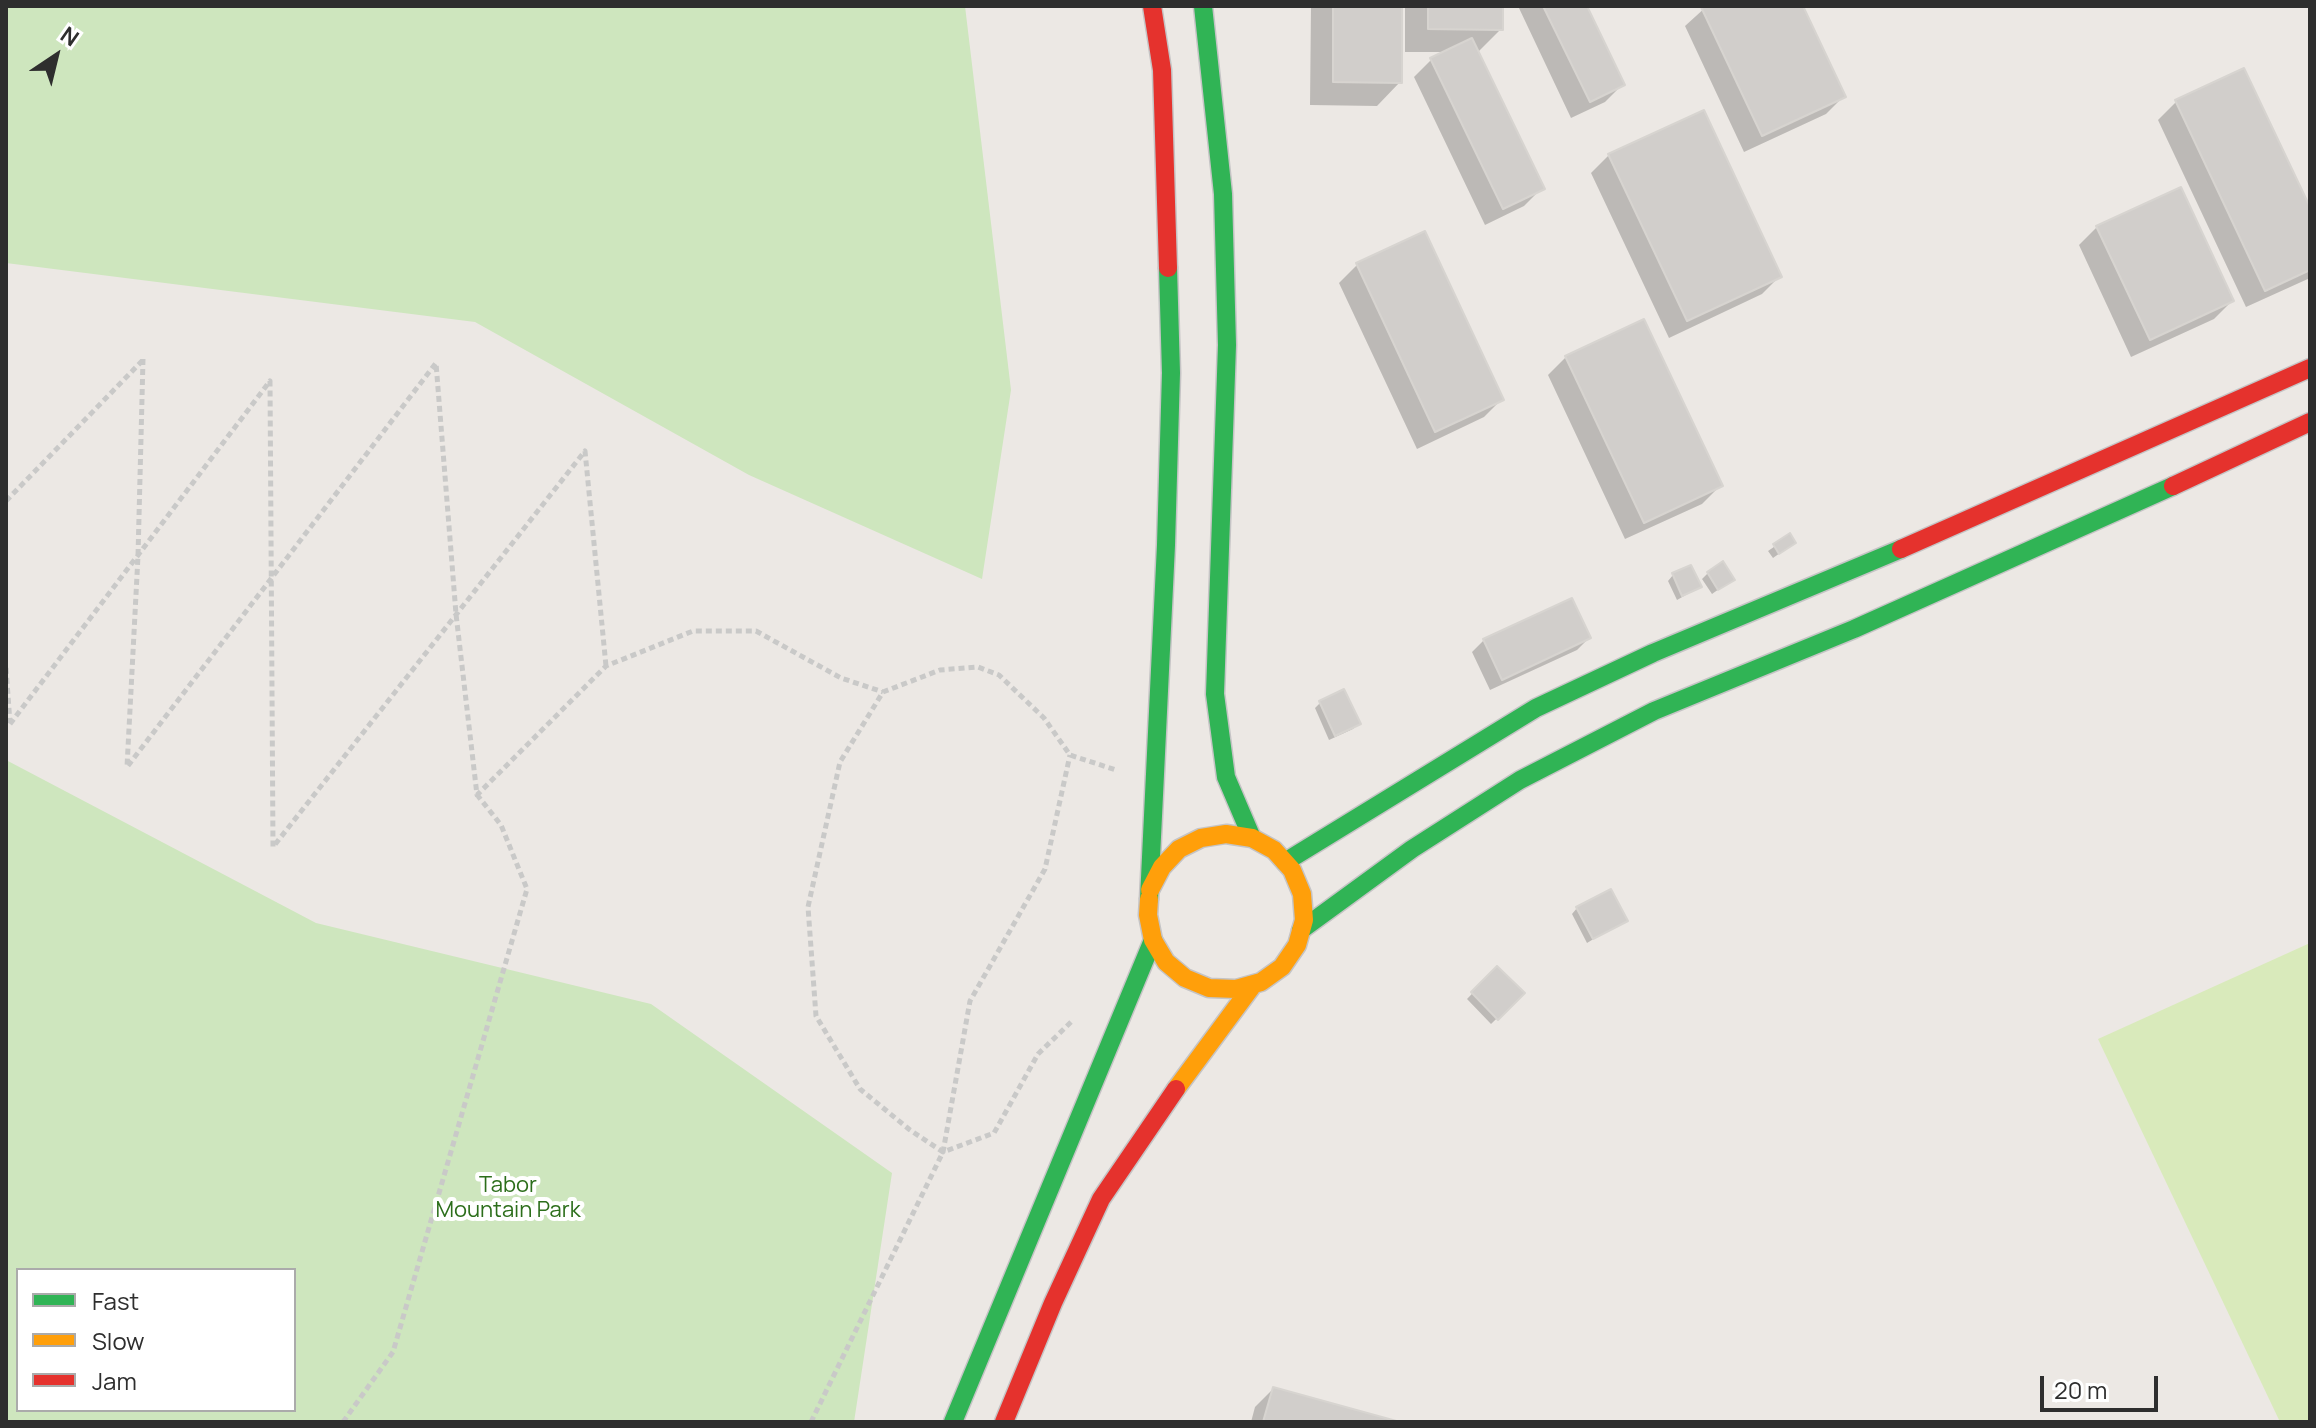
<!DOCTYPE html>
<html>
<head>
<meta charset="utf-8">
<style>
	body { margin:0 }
	#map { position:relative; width:2316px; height:1428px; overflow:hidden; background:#ece8e4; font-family:Manrope,sans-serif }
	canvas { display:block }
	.frame { position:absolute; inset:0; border:8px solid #2e2e2e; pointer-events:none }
	.legend { position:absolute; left:16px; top:1268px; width:280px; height:144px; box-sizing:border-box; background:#fff; border:2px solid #ababab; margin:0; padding:10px 14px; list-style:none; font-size:24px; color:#2e2e2e }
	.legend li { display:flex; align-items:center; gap:16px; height:40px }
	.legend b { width:40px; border:2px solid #ababab }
	.north { position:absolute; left:16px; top:16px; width:80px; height:80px; -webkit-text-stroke:6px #fff; paint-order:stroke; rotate:35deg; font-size:22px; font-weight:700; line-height:32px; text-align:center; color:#2e2e2e }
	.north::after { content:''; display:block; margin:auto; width:28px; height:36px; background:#2e2e2e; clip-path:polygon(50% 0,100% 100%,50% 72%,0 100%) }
	.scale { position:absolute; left:2040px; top:1376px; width:118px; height:36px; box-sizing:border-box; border:4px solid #2e2e2e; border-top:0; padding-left:10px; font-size:24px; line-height:28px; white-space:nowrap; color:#2e2e2e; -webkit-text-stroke:6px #fff; paint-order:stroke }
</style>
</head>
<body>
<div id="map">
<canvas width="2316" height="1428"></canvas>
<div class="frame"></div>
<ul class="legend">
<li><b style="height:10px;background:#30b455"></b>Fast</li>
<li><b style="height:10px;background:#ff9f0a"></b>Slow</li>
<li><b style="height:10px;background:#e5322d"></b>Jam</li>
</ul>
<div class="north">N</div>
<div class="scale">20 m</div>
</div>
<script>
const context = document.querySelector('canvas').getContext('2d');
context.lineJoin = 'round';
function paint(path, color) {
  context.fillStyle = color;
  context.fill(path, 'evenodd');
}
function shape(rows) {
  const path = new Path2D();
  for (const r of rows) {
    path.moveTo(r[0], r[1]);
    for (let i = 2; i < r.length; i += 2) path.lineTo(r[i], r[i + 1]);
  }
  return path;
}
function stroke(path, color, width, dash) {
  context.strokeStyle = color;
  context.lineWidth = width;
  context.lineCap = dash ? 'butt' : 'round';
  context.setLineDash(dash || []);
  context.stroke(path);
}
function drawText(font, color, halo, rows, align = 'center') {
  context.font = font + ' Manrope,sans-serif';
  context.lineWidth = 8;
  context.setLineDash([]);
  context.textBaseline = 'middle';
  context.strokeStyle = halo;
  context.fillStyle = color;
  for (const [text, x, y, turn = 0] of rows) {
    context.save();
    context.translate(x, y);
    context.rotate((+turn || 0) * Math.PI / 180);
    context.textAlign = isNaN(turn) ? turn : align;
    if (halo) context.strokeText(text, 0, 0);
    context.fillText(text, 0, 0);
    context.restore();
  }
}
paint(shape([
	[6,6,965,6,1011,390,982,579,749,475,475,322,6,263],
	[6,760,316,923,651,1004,892,1173,854,1422,6,1422],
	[18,1270,294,1270,294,1410,18,1410]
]), '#cee6be');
paint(shape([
	[2310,943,2310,1422,2280,1422,2098,1039]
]), '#d9eabb');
paint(shape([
	[1311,6,1400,6,1400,82,1377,106,1310,105],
	[1405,6,1501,6,1501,29,1477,53,1542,188,1524,206,1485,225,1414,77,1432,59,1447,52,1405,52],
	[1518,6,1585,6,1623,84,1605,102,1571,118],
	[1707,6,1801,6,1844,96,1826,114,1744,152,1685,26],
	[2176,102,2310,212,2310,278,2246,307,2158,120],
	[1609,155,1780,276,1762,294,1669,338,1591,173],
	[2097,227,2232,301,2214,319,2131,357,2079,245],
	[1424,233,1502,399,1484,417,1417,449,1339,283,1357,265],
	[1566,357,1720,486,1702,504,1625,539,1548,375],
	[1790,536,1794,543,1773,558,1768,551],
	[1708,573,1733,579,1712,594,1702,579],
	[1673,575,1700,587,1677,600,1668,581],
	[1589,638,1577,650,1490,690,1472,652,1484,640],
	[1320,703,1358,724,1353,729,1329,740,1315,708],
	[1577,908,1625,920,1587,943,1572,914],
	[1497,968,1523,993,1491,1024,1467,999],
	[1273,1389,1392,1422,1251,1422,1255,1407]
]), '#0003');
const building = shape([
	[1333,6,1402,6,1402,83,1333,82,1333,6],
	[1428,6,1503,6,1503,30,1428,29,1428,6],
	[1543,6,1587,6,1625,85,1590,102,1543,6],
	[1803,6,1846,97,1762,136,1701,7,1803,6],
	[1472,38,1545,189,1503,209,1430,58,1472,38],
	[2244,68,2310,207,2310,270,2265,291,2175,100,2244,68],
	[1704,110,1782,277,1687,321,1608,154,1704,110],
	[2181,187,2234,301,2150,340,2096,226,2181,187],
	[1425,231,1504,400,1435,432,1356,263,1425,231],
	[1644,319,1723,486,1644,523,1565,356,1644,319],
	[1790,533,1796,543,1779,554,1773,544,1790,533],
	[1723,561,1735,580,1718,590,1707,572,1723,561],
	[1691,565,1702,587,1682,596,1672,573,1691,565],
	[1572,598,1591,638,1502,680,1483,639,1572,598],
	[1344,689,1361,724,1335,736,1319,701,1344,689],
	[1611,889,1628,921,1593,939,1576,907,1611,889],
	[1497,966,1525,993,1498,1020,1471,992,1497,966],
	[1273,1387,1400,1422,1263,1422,1273,1387]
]);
paint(building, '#d1cecb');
stroke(building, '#d7d4d0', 2);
const fast = shape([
	[1203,6,1223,194,1227,345,1215,694,1226,777,1252,838],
	[1285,862,1536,708,1653,653,1901,549],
	[1149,899,1166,545,1171,373,1168,268],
	[1301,930,1412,849,1520,780,1654,711,1854,629,2173,486],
	[953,1422,1153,940]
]);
const slow = shape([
	[1149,899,1148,915,1153,940,1166,962,1185,978,1209,988,1236,989,1261,982,1282,967,1297,945,1304,920,1302,894,1292,870,1274,850,1252,838,1226,834,1201,838,1179,849,1162,867,1150,890],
	[1176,1089,1253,985]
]);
const jam = shape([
	[1152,6,1162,70,1168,268],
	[2173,486,2310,422],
	[1901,549,2310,368],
	[1004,1422,1053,1303,1101,1199,1176,1089]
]);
stroke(fast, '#c5c4c5', 21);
stroke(slow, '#c5c4c5', 21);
stroke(jam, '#c5c4c5', 21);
stroke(shape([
	[143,359,138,556,127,767,436,363,456,614,477,795,606,666,693,631,756,631,841,678,883,692],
	[6,501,142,361],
	[6,668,10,723],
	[10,724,270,381,273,847,585,451,606,666],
	[1071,1022,1038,1054,994,1133,943,1152,910,1130,860,1089,816,1016,808,907,840,762,883,692,940,670,978,667,999,675,1044,718,1070,755,1116,770],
	[343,1422,393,1352,527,889,501,825,478,796],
	[811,1422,943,1152,970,1001,1045,869,1070,755]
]), '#c9c9c8', 5, [6, 4]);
stroke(fast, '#30b455', 18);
stroke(slow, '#ff9f0a', 18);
stroke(jam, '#e5322d', 18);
drawText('22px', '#2c6e1b', '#fff', [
	["Tabor",508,1186],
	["Mountain Park",508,1211]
]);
</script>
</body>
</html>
